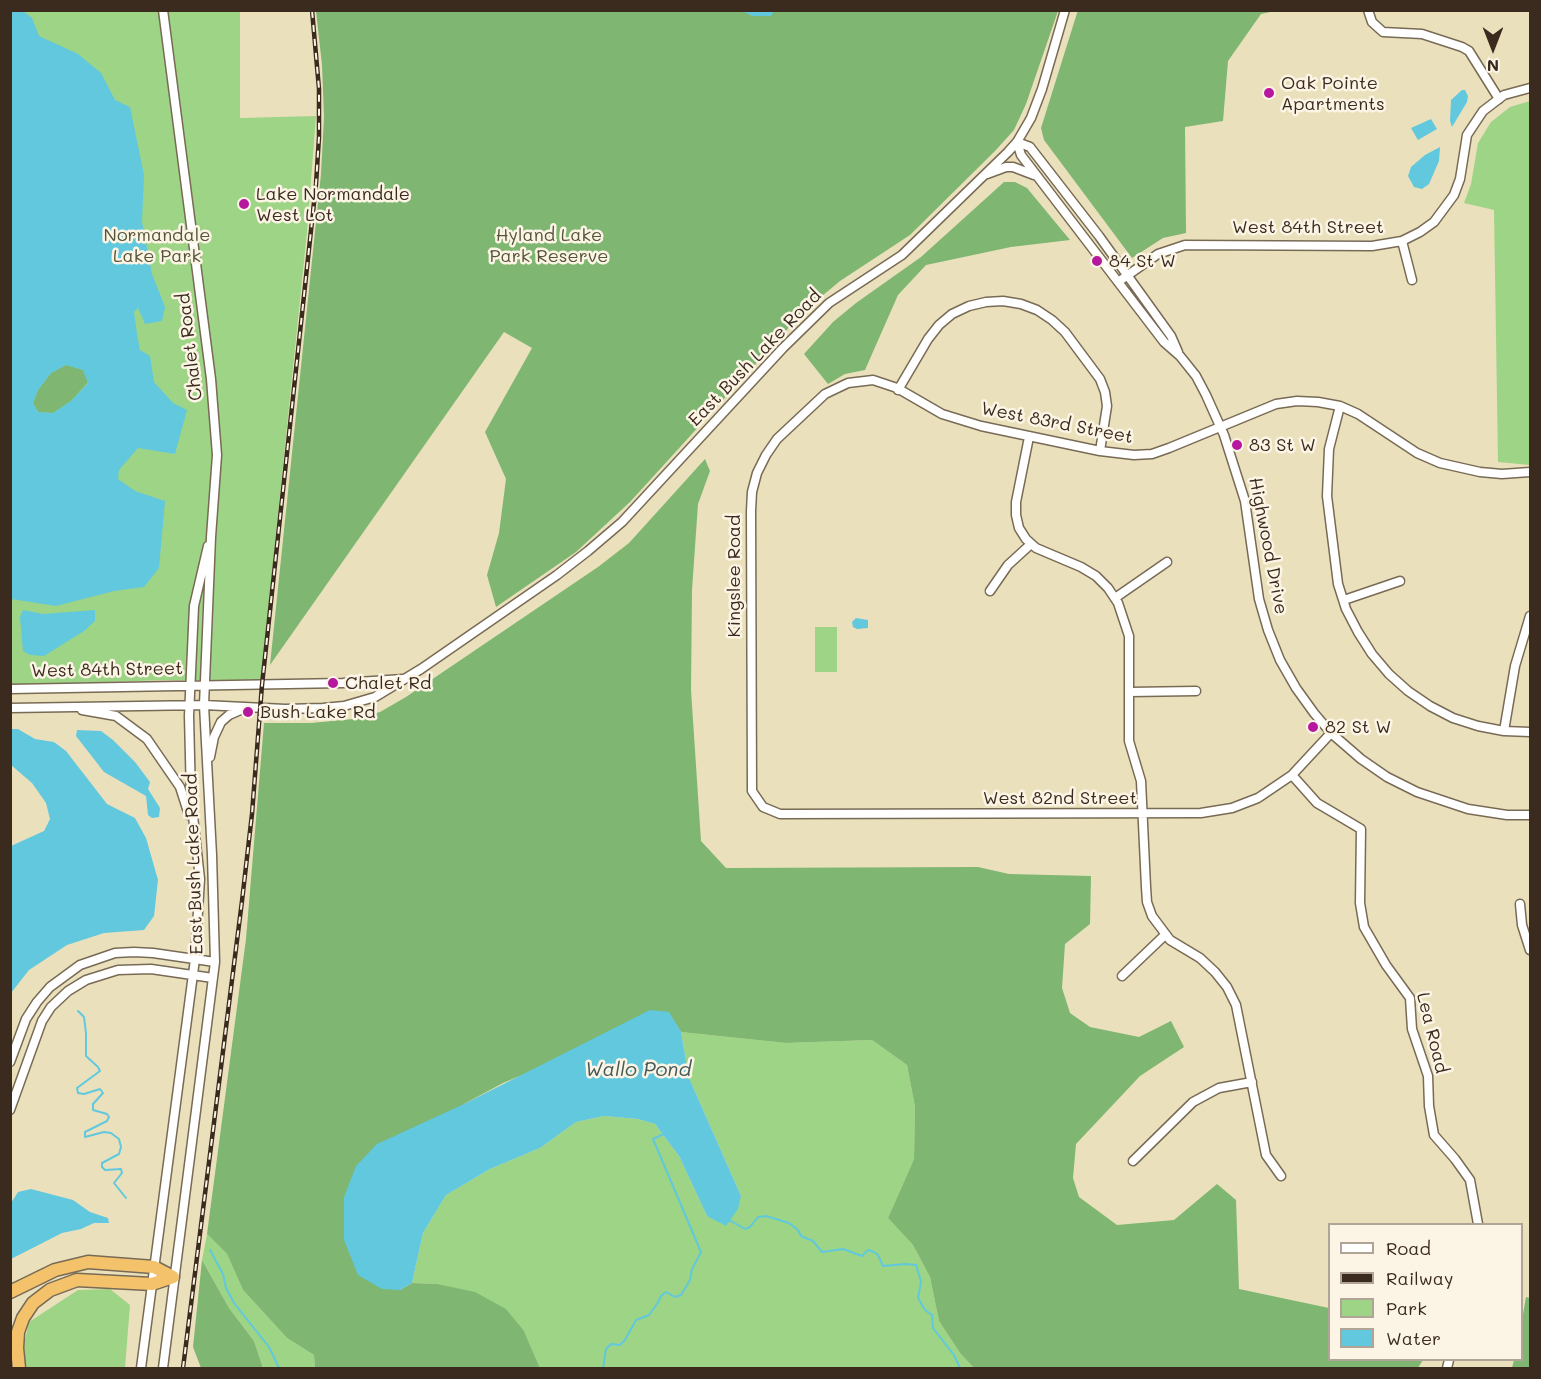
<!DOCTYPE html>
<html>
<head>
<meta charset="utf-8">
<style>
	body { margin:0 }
	#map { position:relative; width:1541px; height:1379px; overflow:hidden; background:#eae1bc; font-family:Mali,sans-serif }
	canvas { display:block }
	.frame { position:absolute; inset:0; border:12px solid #3b2a1e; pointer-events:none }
	.legend { position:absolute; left:1328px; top:1223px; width:195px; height:138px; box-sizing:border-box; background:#fcf5e5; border:2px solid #afa495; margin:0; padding:8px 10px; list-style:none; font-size:18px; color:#3b2a1e }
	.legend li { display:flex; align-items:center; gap:12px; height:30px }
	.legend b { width:30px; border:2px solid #afa495 }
	.north { position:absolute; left:1463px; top:18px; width:60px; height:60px; -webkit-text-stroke:4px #fcf5e5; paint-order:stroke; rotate:180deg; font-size:16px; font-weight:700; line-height:24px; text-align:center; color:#3b2a1e }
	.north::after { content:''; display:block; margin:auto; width:21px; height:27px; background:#3b2a1e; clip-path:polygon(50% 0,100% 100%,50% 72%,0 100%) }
</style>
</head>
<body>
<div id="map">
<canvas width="1541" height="1379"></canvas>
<div class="frame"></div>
<ul class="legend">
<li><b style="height:8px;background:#fff"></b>Road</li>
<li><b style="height:8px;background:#3b2a1e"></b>Railway</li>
<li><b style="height:16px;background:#9ed485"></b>Park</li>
<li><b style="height:16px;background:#61c8de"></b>Water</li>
</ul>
<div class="north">N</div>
</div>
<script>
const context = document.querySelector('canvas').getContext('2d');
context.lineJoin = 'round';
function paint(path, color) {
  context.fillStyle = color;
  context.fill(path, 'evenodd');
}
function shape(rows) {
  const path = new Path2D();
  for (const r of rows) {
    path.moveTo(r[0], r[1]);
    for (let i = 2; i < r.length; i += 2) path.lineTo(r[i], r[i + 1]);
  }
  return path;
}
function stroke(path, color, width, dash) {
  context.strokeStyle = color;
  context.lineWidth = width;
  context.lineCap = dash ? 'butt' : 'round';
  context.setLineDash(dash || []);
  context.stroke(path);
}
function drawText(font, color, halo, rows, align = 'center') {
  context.font = font + ' Mali,sans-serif';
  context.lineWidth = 5;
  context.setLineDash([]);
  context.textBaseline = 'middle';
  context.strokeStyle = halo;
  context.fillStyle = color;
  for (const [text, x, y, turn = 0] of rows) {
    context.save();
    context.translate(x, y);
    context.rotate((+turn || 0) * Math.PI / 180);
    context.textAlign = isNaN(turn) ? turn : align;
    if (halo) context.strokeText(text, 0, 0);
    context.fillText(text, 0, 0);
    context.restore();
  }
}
paint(shape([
	[10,11,240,11,240,118,316,116,307,232,261,680,167,680,11,685],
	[1530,101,1530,465,1498,462,1494,210,1464,203,1471,184,1478,143,1491,122,1510,107],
	[815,627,837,627,837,672,815,672],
	[681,1032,786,1043,872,1040,907,1065,915,1107,914,1159,888,1218,913,1245,930,1277,939,1321,960,1353,974,1368,540,1368,524,1331,437,1284,412,1283,423,1233,446,1195,490,1169,540,1148,576,1122,604,1116,638,1119,655,1124,679,1156,707,1216,741,1196,689,1078],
	[207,1234,227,1254,243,1290,287,1338,314,1355,315,1368,263,1368,254,1341,229,1308,202,1260],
	[110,1289,130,1305,125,1368,27,1368,22,1353,29,1322,78,1290]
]), '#9ed485');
paint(shape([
	[742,10,753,16,770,16,774,10,1058,11,1026,104,1014,130,995,151,910,235,840,281,804,311,630,502,576,552,496,607,487,575,499,533,506,479,485,432,532,348,504,332,270,665,321,174,324,117,322,65,316,11],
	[1078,10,1275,11,1261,14,1228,61,1223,121,1185,127,1186,233,1163,238,1132,258,1044,140,1041,128],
	[1004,182,1015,182,1027,188,1070,240,1011,247,926,265,898,295,865,370,845,374,828,384,804,354,833,322,856,303,921,257],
	[66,365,83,370,88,382,71,401,53,413,38,412,33,403,38,390,51,373],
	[705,459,710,471,698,504,692,590,691,690,701,841,726,868,978,867,1009,874,1091,876,1090,924,1065,944,1062,988,1070,1013,1090,1027,1139,1037,1171,1021,1184,1047,1140,1076,1076,1144,1073,1178,1079,1197,1117,1225,1174,1220,1217,1184,1236,1200,1239,1289,1329,1308,1330,1360,1423,1360,1418,1368,974,1368,960,1353,939,1321,930,1277,913,1245,888,1218,914,1159,915,1107,907,1065,872,1040,786,1043,681,1032,669,1013,503,1083,464,1104,400,1290,412,1283,437,1284,475,1292,506,1309,524,1331,540,1368,315,1368,314,1355,287,1338,243,1290,227,1254,207,1234,246,939,264,723,311,723,353,719,380,712,406,697,598,567,629,543],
	[202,1260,229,1308,254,1341,263,1368,201,1368,193,1347],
	[1526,1297,1530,1298,1530,1368,1512,1368,1514,1360,1522,1360,1522,1320]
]), '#7eb672');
paint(shape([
	[10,11,23,11,32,18,39,36,78,54,101,73,115,100,130,107,144,175,142,222,152,274,165,307,162,321,145,324,138,308,134,312,137,334,140,350,150,356,154,382,173,403,187,410,175,454,138,448,119,470,118,479,135,491,165,501,159,568,144,587,114,591,56,606,11,599],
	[66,365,83,370,88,383,71,401,53,413,38,412,33,403,38,390,51,373],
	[742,11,774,11,771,16,753,16],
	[1462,90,1465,90,1468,96,1467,102,1452,127,1450,121,1451,100],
	[1431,119,1437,129,1418,140,1411,128],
	[1440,147,1439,161,1429,184,1422,189,1414,187,1408,176,1411,167,1425,155],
	[23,610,43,614,95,610,95,621,84,631,44,656,30,655,23,651,20,617],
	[856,618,868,620,868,628,857,629,853,627,852,622],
	[11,729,18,729,35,739,54,742,66,751,107,804,135,818,146,838,158,880,154,916,144,930,104,933,67,945,29,970,11,993,11,846,44,831,50,819,46,803,32,783,11,765],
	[77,730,101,731,113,740,135,762,150,782,148,789,160,808,159,817,152,818,148,815,146,796,104,772,76,736],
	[650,1010,669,1012,681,1032,689,1078,741,1196,738,1209,726,1226,707,1216,679,1156,655,1124,638,1119,604,1116,576,1122,540,1148,490,1169,446,1195,423,1233,412,1283,400,1290,382,1289,358,1275,344,1240,344,1197,356,1166,377,1144,464,1104],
	[31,1189,73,1200,90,1212,108,1218,109,1223,94,1223,81,1229,62,1233,11,1259,11,1203,18,1192]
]), '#61c8de');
stroke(shape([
	[78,1011,84,1017,86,1033,86,1056,98,1067,100,1071,77,1088,78,1093,84,1094,100,1089,103,1093,93,1104,93,1110,107,1114,109,1117,107,1121,85,1132,85,1137,104,1132,111,1133,119,1139,121,1147,119,1154,102,1163,102,1167,105,1170,121,1169,122,1173,114,1183,126,1198],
	[729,1220,745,1229,750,1227,758,1217,766,1216,789,1223,798,1230,801,1236,813,1241,822,1252,843,1249,862,1256,868,1250,874,1252,878,1255,883,1266,906,1264,916,1265,921,1282,918,1298,925,1310,932,1315,933,1328,954,1355,960,1368],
	[210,1250,223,1274,226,1288,234,1303,269,1347,279,1368],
	[603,1368,606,1349,611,1344,620,1345,625,1340,636,1320,649,1315,657,1304,661,1296,666,1292,675,1297,681,1295,690,1280,692,1269,701,1252,653,1139,664,1134]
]), '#61c8de', 2);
const minor = shape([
	[163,10,211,379,217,455,211,537,204,705,212,855,215,962,163,1368],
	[1368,10,1372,22,1383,32,1422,34,1462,47,1469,51,1499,99],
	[1017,142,1021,155,1164,342,1180,356,1196,376,1206,395,1224,435,1245,501,1259,599,1268,630,1280,660,1296,688,1314,713,1331,733,1361,759,1387,777,1417,792,1468,809,1507,815,1530,815],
	[1017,142,1030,147,1099,236,1171,336,1178,352],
	[987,174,1006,167,1013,167,1034,175],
	[1402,241,1412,280],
	[1118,282,1158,254,1185,245,1372,246,1402,241,1420,232,1434,222,1454,195,1460,179,1467,135,1483,111,1504,95,1530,88],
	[898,390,928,339,939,325,952,314,969,306,986,302,1003,301,1021,304,1037,310,1052,320,1065,332,1100,379,1105,392,1107,406,1100,451],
	[1340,406,1329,449,1327,496,1338,584,1346,609,1358,632,1372,654,1389,674,1408,691,1430,706,1453,718,1478,726,1504,731,1530,732],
	[1029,437,1016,502,1016,515,1019,528,1026,539,1036,548,1081,567,1096,576,1108,588,1118,603,1129,636,1129,741,1141,781,1146,887,1147,902,1152,916,1170,940,1200,958,1215,972,1227,987,1236,1005,1266,1155,1281,1176],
	[990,591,1008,565,1031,544],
	[1115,598,1167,562],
	[1344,600,1400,581],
	[10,689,343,683,403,679],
	[1129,692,1196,691],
	[10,708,204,705,285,709,323,708,344,706,375,697,421,669,557,575,588,551,622,522,783,348,829,303,902,255,1008,152,1017,142,1031,118,1042,89,1065,10],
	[82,710,116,716,147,739,180,787,189,815],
	[1504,731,1515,666,1530,616],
	[1331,733,1292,775,1258,798,1232,808,1201,813,780,814,763,807,752,791,751,511,752,492,757,473,766,455,777,439,825,394,848,383,873,380,897,388,942,414,981,426,1100,451,1134,455,1152,454,1169,448,1276,404,1297,401,1318,402,1340,406,1358,414,1417,453,1440,463,1480,472,1502,474,1530,472],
	[210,757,214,737,221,722,229,715,245,708],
	[1292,775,1317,803,1361,829,1360,903,1364,927,1386,965,1410,998,1412,1029,1428,1076,1429,1106,1434,1135,1455,1159,1470,1180,1478,1224],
	[1520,904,1522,925,1530,950],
	[1122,976,1165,935],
	[10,1062,26,1019,37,1002,50,987,80,965,115,953,134,952,153,953,215,962],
	[10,1110,42,1021,51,1007,68,991,86,980,118,970,151,969,213,978],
	[1133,1161,1193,1102,1219,1088,1252,1082],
	[141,1368,195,959,200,879,191,798,189,716,194,606,208,546],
	[1447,1368,1449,1360]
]);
const highway = shape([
	[10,1292,55,1270,88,1262,154,1267,173,1277],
	[19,1368,17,1348,18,1332,23,1318,33,1303,50,1290,77,1280,152,1284,173,1277]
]);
stroke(minor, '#786a55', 11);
stroke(highway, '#786a55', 15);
stroke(minor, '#fff', 8);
stroke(highway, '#f4c26a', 12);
const rail = shape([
	[183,1368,242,901,252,814,262,685,316,184,319,137,319,89,312,10]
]);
stroke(rail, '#3b2a1e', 4.5);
stroke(rail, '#fcf5e5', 2, [7]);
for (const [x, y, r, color] of [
	[1269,93,6,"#b5179e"],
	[244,204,6,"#b5179e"],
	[1097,261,6,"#b5179e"],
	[1237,445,6,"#b5179e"],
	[333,683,6,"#b5179e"],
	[248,712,6,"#b5179e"],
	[1313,727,6,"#b5179e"]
]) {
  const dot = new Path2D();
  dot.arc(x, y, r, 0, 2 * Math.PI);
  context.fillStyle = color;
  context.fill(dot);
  stroke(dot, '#fcf5e5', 2);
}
drawText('18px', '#3b2a1e', '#fcf5e5', [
	["Oak Pointe",1281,83],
	["Apartments",1281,104],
	["Lake Normandale",256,194],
	["West Lot",256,215],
	["84 St W",1109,261],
	["83 St W",1249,445],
	["Chalet Rd",345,683],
	["Bush Lake Rd",260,712],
	["82 St W",1325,727]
], 'left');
drawText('18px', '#3b2a1e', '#fcf5e5', [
	["West 84th Street",1308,227],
	["Chalet Road",190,347,-97],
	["East Bush Lake Road",755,358,-46],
	["West 83rd Street",1057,423,11],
	["Highwood Drive",1268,546,79],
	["Kingslee Road",734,576,-90],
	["West 84th Street",107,670,-1],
	["West 82nd Street",1060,798],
	["East Bush Lake Road",194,864,-92],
	["Lea Road",1432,1033,76]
]);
drawText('18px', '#545438', '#fcf5e5', [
	["Normandale",157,235],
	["Lake Park",157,256],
	["Hyland Lake",549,235],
	["Park Reserve",549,256]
]);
drawText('italic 20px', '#465958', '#fcf5e5', [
	["Wallo Pond",638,1070]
]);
</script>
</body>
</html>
